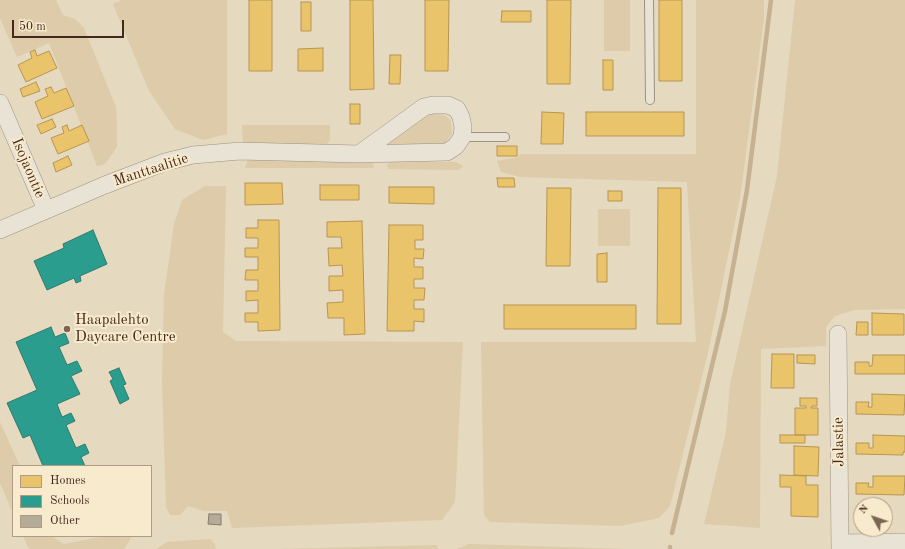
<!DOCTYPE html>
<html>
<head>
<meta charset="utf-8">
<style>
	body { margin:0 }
	#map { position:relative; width:905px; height:549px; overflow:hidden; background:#e5d9bf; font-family:"Old Standard TT",serif }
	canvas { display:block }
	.legend { position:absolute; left:12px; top:465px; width:140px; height:72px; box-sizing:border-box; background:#f8eacc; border:1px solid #b09c85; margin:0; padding:5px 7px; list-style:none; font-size:12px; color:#45271b }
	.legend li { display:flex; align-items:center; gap:8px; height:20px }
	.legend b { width:20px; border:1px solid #b09c85 }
	.north { position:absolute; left:853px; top:497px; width:40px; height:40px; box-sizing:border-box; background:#f8eacc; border:1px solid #b09c85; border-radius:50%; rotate:310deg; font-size:11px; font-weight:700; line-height:16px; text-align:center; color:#45271b }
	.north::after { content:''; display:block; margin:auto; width:14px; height:18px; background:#7d6554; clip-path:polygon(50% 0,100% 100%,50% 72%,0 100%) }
	.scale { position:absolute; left:12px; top:20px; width:112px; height:18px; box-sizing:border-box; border:2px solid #45271b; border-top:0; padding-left:5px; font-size:12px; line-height:14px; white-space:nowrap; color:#45271b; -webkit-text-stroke:3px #f8eacc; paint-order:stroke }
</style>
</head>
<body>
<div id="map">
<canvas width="905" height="549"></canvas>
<ul class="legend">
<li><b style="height:11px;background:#e9c46a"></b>Homes</li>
<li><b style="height:11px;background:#2a9d8f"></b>Schools</li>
<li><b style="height:11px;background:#b5ab99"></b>Other</li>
</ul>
<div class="north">N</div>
<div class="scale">50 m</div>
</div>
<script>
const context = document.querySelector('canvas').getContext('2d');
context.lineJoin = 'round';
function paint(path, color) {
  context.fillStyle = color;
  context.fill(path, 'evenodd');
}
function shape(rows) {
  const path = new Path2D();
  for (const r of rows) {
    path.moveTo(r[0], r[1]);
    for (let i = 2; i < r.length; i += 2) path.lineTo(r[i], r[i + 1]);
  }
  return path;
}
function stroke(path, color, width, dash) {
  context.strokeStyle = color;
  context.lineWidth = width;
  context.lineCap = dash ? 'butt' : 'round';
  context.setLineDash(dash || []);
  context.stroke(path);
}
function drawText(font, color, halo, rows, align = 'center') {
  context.font = font + ' "Old Standard TT",serif';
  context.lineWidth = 4;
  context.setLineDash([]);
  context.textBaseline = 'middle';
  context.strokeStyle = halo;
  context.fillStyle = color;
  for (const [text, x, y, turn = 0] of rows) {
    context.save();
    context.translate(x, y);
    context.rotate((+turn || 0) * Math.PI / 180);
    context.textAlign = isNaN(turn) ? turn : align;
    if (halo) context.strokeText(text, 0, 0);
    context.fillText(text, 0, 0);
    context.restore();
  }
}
paint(shape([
	[0,0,56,0,63,15,75,19,84,28,116,107,117,125,117,147,105,164,97,166,49,43,17,57,0,18],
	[122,0,227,0,227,134,203,140,175,129,149,91,113,4],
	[604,0,630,0,630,51,604,51],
	[696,0,764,0,764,18,740,198,708,352,670,506,659,518,620,526,490,522,484,515,481,342,696,342,687,182,520,177,501,172,497,161,517,157,521,154,696,154],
	[795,0,905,0,905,309,854,310,835,316,826,327,826,346,761,349,760,528,704,524,726,432,730,384,777,176],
	[432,113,445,115,451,121,452,134,445,143,436,146,387,145,422,118],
	[242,125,330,125,330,140,326,145,243,145],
	[248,159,372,161,374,168,245,168],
	[391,161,456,162,463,166,459,170,388,169,387,165],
	[205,186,226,186,223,332,236,341,463,342,455,502,442,520,232,528,227,511,204,511,188,506,180,515,170,515,166,507,162,381,164,295,174,224,182,200],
	[598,209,630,209,630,246,598,246],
	[0,422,20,466,13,466,13,513,0,483],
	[23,536,51,536,64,544,105,536,132,536,124,549,29,549],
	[210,539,215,544,216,549,156,549,167,542],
	[469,544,627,549,457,549],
	[437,545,438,549,277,549]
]), '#ddcba9');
const homes = shape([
	[249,0,272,0,272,71,249,71,249,0],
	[350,0,373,0,374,89,350,90,350,0],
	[425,0,449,0,448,71,425,71,425,0],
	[547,0,571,0,570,84,547,84,547,0],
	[659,0,682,0,682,81,659,81,659,0],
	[301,2,311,2,311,31,301,31,301,2],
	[502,11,531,11,531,22,501,22,502,11],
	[323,48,323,71,298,71,298,49,323,48],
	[35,50,37,56,49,51,57,68,26,82,18,65,32,58,30,52,35,50],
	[390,55,401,55,400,84,389,84,390,55],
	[603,60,613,60,613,90,603,90,603,60],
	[36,82,40,91,23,97,20,89,36,82],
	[51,87,54,93,66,88,74,106,42,119,35,102,48,96,45,89,51,87],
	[350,104,360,104,360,124,350,124,350,104],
	[542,112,564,113,563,144,541,144,542,112],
	[586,112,684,112,684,136,586,136,586,112],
	[52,119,56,127,41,134,37,125,52,119],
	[67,125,69,131,82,125,89,141,58,154,51,138,64,133,62,127,67,125],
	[497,146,517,146,517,156,497,156,497,146],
	[68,156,72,165,56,172,53,163,68,156],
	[497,178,514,178,515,187,498,187,497,178],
	[245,183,282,183,283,204,245,205,245,183],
	[320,185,359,185,359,200,320,200,320,185],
	[389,187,434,187,434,204,389,203,389,187],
	[547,188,571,188,570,266,546,266,547,188],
	[658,188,681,188,681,324,657,324,658,188],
	[608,191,622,191,622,201,608,201,608,191],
	[258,220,279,220,280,330,258,331,258,322,245,322,245,313,258,313,258,300,246,301,246,291,258,291,258,280,245,280,246,270,258,270,258,257,245,257,245,248,258,248,258,238,246,238,246,228,258,228,258,220],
	[362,221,365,334,344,335,344,318,328,318,327,303,343,302,343,290,329,291,329,276,343,276,342,265,329,266,328,248,342,248,341,237,327,237,327,222,362,221],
	[389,225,423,225,423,240,415,240,415,249,424,249,423,259,414,258,414,267,423,267,423,279,414,279,414,288,425,288,424,300,414,300,414,309,424,309,424,322,414,321,414,331,387,331,389,225],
	[607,253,607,282,597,282,597,254,607,253],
	[504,305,636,305,636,329,504,329,504,305],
	[872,313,904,314,904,335,872,335,872,313],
	[857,322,868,322,868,335,856,335,857,322],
	[772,354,794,354,794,388,771,388,772,354],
	[797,355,815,355,815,364,797,363,797,355],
	[873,355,905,355,905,374,855,374,855,362,869,362,869,366,872,366,873,355],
	[872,394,905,395,904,415,856,414,856,402,869,402,868,407,872,407,872,394],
	[800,398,817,398,817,406,812,406,811,408,818,408,818,435,795,435,795,408,806,408,806,406,800,406,800,398],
	[780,435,805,435,805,443,780,443,780,435],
	[873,435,905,436,905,452,903,452,903,455,856,454,856,443,869,443,869,448,873,448,873,435],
	[794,446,819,447,818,476,794,475,794,446],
	[780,475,806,476,806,485,818,485,818,517,791,516,791,487,780,487,780,475],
	[873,476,905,476,904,495,856,494,856,483,869,483,868,487,873,487,873,476]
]);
paint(homes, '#e9c46a');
stroke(homes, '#b89552', 1);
const schools = shape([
	[93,230,107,264,80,276,81,281,76,283,74,278,47,290,34,261,64,248,63,244,93,230],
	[51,327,55,337,65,333,69,343,59,347,67,365,77,361,82,371,71,376,80,394,57,404,62,417,71,413,75,421,66,425,76,448,85,444,89,453,81,457,85,466,43,466,30,435,23,438,7,403,37,390,16,342,51,327],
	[119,368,126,384,123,385,129,399,120,404,110,381,113,379,109,372,119,368]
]);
paint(schools, '#2a9d8f');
stroke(schools, '#327a6c', 1);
stroke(shape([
	[672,533,725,311,747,190,771,0],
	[670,549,670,547]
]), '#c6b191', 4.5);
const building = shape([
	[209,514,221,514,221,525,208,524,209,514]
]);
paint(building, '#b5ab99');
stroke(building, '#857a6c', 1);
const service = shape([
	[649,0,650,100],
	[462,137,505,137]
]);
const minor = shape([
	[0,103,46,210],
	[0,230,105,185,165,162,193,155,240,151,359,154,447,152,456,146,462,137,463,127,461,117,457,109,448,105,433,105,424,107,359,154],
	[838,334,840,549],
	[840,543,905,542]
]);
stroke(service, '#9c9282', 10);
stroke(minor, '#9c9282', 18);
stroke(service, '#e9e3d6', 8);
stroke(minor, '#e9e3d6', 17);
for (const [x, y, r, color] of [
	[67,329,4,"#7d6554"]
]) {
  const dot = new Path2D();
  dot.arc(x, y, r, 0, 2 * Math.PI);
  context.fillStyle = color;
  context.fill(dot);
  stroke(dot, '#f8eacc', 1.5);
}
drawText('15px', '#45271b', '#f8eacc', [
	["Isojaontie",28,168,67],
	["Manttaalitie",151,170,-18],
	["Jalastie",839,442,-91]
]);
drawText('15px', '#45271b', '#f8eacc', [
	["Haapalehto",75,320],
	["Daycare Centre",75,337]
], 'left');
</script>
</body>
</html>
